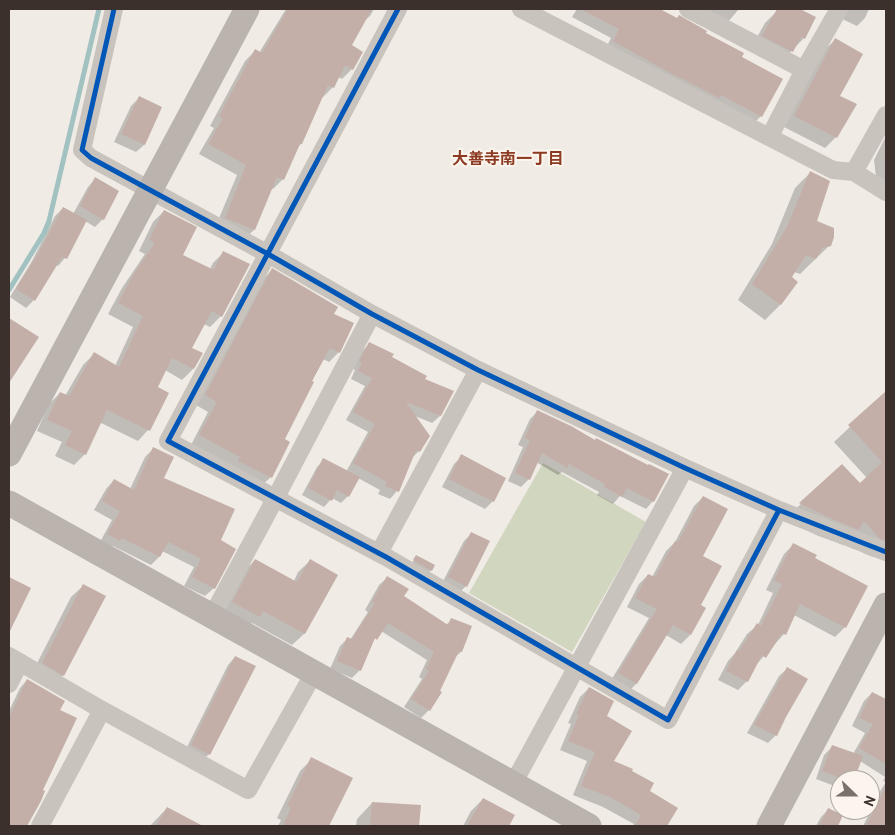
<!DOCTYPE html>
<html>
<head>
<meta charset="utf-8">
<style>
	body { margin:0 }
	#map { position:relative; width:895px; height:835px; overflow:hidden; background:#f0ebe5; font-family:Overpass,sans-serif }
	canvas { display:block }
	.frame { position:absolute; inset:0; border:10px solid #3b302b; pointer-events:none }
	.north { position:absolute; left:830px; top:770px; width:50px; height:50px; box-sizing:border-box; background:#fbf5ee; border:1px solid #aea6a0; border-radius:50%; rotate:112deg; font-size:14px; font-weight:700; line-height:20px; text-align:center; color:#3b302b }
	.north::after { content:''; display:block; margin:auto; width:18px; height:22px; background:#7a716c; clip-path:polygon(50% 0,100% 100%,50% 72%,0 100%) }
</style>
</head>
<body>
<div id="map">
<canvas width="895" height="835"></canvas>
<div class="frame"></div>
<div class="north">N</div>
</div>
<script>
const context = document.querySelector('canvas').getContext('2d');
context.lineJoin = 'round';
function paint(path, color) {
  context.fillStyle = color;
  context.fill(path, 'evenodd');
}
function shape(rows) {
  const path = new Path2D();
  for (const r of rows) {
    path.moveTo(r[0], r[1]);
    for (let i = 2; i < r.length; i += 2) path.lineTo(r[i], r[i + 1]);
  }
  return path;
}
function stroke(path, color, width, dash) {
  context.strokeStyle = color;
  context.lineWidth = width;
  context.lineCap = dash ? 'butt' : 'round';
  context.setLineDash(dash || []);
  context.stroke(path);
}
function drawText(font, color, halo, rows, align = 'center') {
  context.font = font + ' Overpass,"Noto Sans JP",sans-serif';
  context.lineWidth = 4;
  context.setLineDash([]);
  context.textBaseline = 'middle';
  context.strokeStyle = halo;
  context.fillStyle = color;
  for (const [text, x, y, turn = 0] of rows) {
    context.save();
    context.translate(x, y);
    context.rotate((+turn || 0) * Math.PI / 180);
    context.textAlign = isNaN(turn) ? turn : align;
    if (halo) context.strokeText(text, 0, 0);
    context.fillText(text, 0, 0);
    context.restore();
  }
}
paint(shape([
	[543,463,646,522,572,652,469,593]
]), '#d1d6bf');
paint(shape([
	[286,9,374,9,370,16,362,23,350,46,362,52,352,69,342,79,338,77,333,87,323,97,322,97,301,144,297,148,283,179,273,189,271,188,254,230,244,239,215,228,237,175,199,154,214,128,210,126,245,61,255,51,259,53],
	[577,9,658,9,705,33,740,57,761,116,752,125,605,50,611,38,572,17],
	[702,9,739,9,727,23],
	[785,9,798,9,814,18,804,38,780,63,751,48,765,23,777,11,781,13],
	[846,9,869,9,865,18,857,26,842,19],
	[835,40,839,96,836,137,825,148,784,127,824,50],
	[139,98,161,108,144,145,136,152,114,142,131,106],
	[886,136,886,189,877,185,874,160],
	[811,172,815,221,830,245,800,274,794,272,780,305,765,320,738,300,772,244,795,188],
	[95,179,103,219,95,227,85,221,65,258,58,266,56,265,34,300,26,308,10,297,32,261,55,216,63,208,73,214,88,187],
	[164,211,182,256,210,269,213,263,224,252,221,316,210,327,204,324,191,348,201,354,193,369,182,380,165,370,156,388,148,430,138,441,99,422,85,454,74,465,55,456,62,442,37,431,49,404,60,393,65,396,83,365,94,354,115,366,133,327,108,314,122,288,145,254,139,251,153,222],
	[272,270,332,315,339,352,329,362,323,359,283,440,271,477,261,486,191,445,208,412,196,405,262,280],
	[9,319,37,338,9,381],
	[369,344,423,380,452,392,440,416,432,423,415,416,419,451,411,459,397,491,390,499,378,494,380,490,358,478,348,496,341,503,332,498,324,507,302,495,317,467,324,460,346,472,368,432,346,420,365,386,351,379,355,370,353,369,362,351],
	[886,393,886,548,879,555,873,557,863,553,850,538,843,545,816,535,785,519,842,465,860,485,867,478,834,442],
	[538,411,648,467,653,501,646,509,620,496,613,504,597,495,599,492,562,472,558,475,536,462,529,479,521,487,508,481,523,447,518,445,530,419],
	[153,449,163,478,220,541,214,588,205,596,184,586,194,567,162,551,159,557,151,565,113,546,111,548,100,542,112,520,94,510,106,489,114,480,130,489,145,457],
	[462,456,493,501,485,509,442,487,454,464],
	[703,497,699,606,705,609,690,635,681,644,666,635,636,684,627,693,610,682,649,618,627,607,639,584,648,575,652,577,666,551,675,542,694,506],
	[471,534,466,586,458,594,441,585,464,541],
	[794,544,814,559,866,586,845,627,835,637,794,615,784,634,755,666,747,681,738,690,718,680,728,661,735,653,747,634,758,625,773,593,766,590,784,554],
	[416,557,434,566,428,574,411,564],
	[255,560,294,581,298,572,310,561,336,575,304,634,292,645,252,623,247,628,221,614,243,572],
	[387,578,403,597,446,625,451,620,471,627,461,652,454,658,429,710,421,718,404,707,422,679,419,677,427,660,381,631,370,645,360,670,352,678,330,669,340,646,347,639,350,640,368,612,365,610,379,585],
	[9,579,29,588,9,630],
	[83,586,63,675,52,687,31,675,71,597],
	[235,657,209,754,202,761,184,753,228,665],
	[787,669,776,735,768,743,747,733,779,676],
	[27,680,58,711,40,800,26,826,9,826,9,711,20,688],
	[589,688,605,717,612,762,631,772,648,792,676,809,665,826,632,826,634,824,603,807,573,795,587,761,560,750,571,724,568,723,580,697],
	[872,693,886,700,886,826,863,826,872,808,870,807,886,782,883,781,885,777,860,761,853,780,840,780,840,788,816,779,824,755,832,747,853,754,865,733,852,726,864,701],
	[312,759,351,778,328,826,278,826,281,820,277,818,300,771],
	[483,799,514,816,508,826,463,826,471,811],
	[372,803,419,806,418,826,356,826,357,819],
	[167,808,200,826,150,826],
	[829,809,840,815,837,826,816,826,821,817]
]), '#0003');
stroke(shape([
	[9,290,44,233,49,221,99,9]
]), '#a1c2c1', 5);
paint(shape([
	[288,9,372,9,352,45,363,52,353,70,345,65,334,88,328,85,302,144,300,144,284,180,277,177,255,230,225,218,246,165,208,144,223,118,219,116,255,49,262,53],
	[580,9,660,9,677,18,679,15,707,31,706,33,744,53,742,57,783,79,762,117,721,95,719,98,679,77,679,78,613,41,619,29],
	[777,9,800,9,816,17,805,39,801,37,793,52,762,36],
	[835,38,863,54,840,96,857,104,837,138,794,116],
	[139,96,162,107,145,145,121,134],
	[810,171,830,181,817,221,834,228,834,237,831,246,822,248,816,259,806,255,792,277,798,282,781,305,752,284,787,227],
	[95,177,119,191,104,220,80,206],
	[63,207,87,220,67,259,62,257,35,301,16,289,39,252],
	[164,210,197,227,183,255,214,270,223,251,250,264,222,317,212,311,192,348,203,353,194,369,172,358,158,387,169,393,150,431,107,410,86,455,65,445,72,431,47,420,60,392,69,396,94,352,119,367,143,316,118,303,133,275,155,243,149,240],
	[272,268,338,307,334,314,354,323,340,353,330,348,312,381,314,382,285,439,290,442,272,478,238,461,240,457,199,435,217,402,205,395],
	[9,318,39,337,9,383],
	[369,342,394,354,392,357,427,376,425,379,454,391,441,416,406,402,430,436,420,452,416,450,399,492,385,486,387,482,353,463,375,424,353,412,372,378,358,371,362,362,359,361],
	[886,391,886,541,879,538,864,521,859,530,832,519,799,503,842,464,860,483,882,462,848,425],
	[537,410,571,426,595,440,596,438,648,465,649,464,669,474,654,502,627,488,622,497,604,487,605,484,569,464,567,468,542,453,530,480,515,473,530,440,525,438],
	[153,447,174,457,164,478,235,509,221,540,236,549,215,589,192,577,201,559,168,542,160,557,122,538,120,541,107,534,120,511,102,501,114,479,134,490],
	[461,454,506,478,494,502,449,479],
	[323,458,360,477,349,497,337,490,332,501,308,488],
	[703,496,728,509,703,556,722,566,701,605,706,608,691,635,673,625,637,684,618,673,657,609,635,598,648,574,655,577,675,541,678,542],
	[471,532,490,541,467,587,448,577],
	[793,543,817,555,815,558,868,586,846,628,800,604,786,635,782,633,766,658,762,655,748,682,726,671,737,650,739,651,757,623,761,626,782,584,774,580],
	[416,555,435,565,432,571,413,560],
	[255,559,297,582,310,559,338,575,305,634,263,611,260,617,232,602],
	[387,576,409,589,404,596,448,625,451,618,472,626,462,652,459,651,440,691,442,692,430,711,411,699,429,671,426,669,434,652,388,623,377,640,375,638,361,671,337,661,347,637,352,639,375,603,372,602],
	[9,577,31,588,9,633],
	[83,584,106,596,64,676,42,663],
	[235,656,256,666,210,755,191,745],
	[787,667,808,679,786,717,777,736,754,725],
	[27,679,65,701,60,710,77,718,43,790,45,791,41,801,27,826,9,826,9,718],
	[589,687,614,701,607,716,632,731,614,761,633,769,632,771,654,783,650,791,678,808,667,826,635,826,641,815,612,798,581,786,595,752,568,741,579,715,576,714],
	[872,692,886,699,886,764,859,748,873,724,859,718],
	[832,745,863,756,854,780,847,780,822,771],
	[311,757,353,778,329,826,283,826,291,808,287,806],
	[886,786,886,826,866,826],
	[483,798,515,815,509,826,467,826],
	[372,802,421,805,419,826,370,826],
	[167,807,203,826,156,826],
	[828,808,843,815,838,826,819,826]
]), '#c3afa7');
stroke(shape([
	[114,9,82,150,91,158,268,254,372,314,478,370,685,468,779,510,886,552],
	[398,9,168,441,386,557,668,720,779,510],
	[521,9,833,170,854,172],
	[688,9,804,70],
	[886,115,854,172,886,192],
	[770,136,804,70,839,9],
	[379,553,478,370],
	[212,616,275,499,372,314],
	[9,656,102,710],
	[9,684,20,662],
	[513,784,685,468],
	[40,826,102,710,248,790,314,673]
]), '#c9c3be', 18);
stroke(shape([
	[9,454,247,9],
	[9,503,589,826],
	[769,826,886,605]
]), '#bab3ae', 25);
stroke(shape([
	[114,9,82,150,91,158,268,254,372,314,478,370,685,468,779,510,886,552],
	[398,9,168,441,386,557,668,720,779,510]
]), '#0057b8', 5);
drawText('bold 16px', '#8c3b22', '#fbf5ee', [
	["大善寺南一丁目",508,161]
]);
</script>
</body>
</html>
